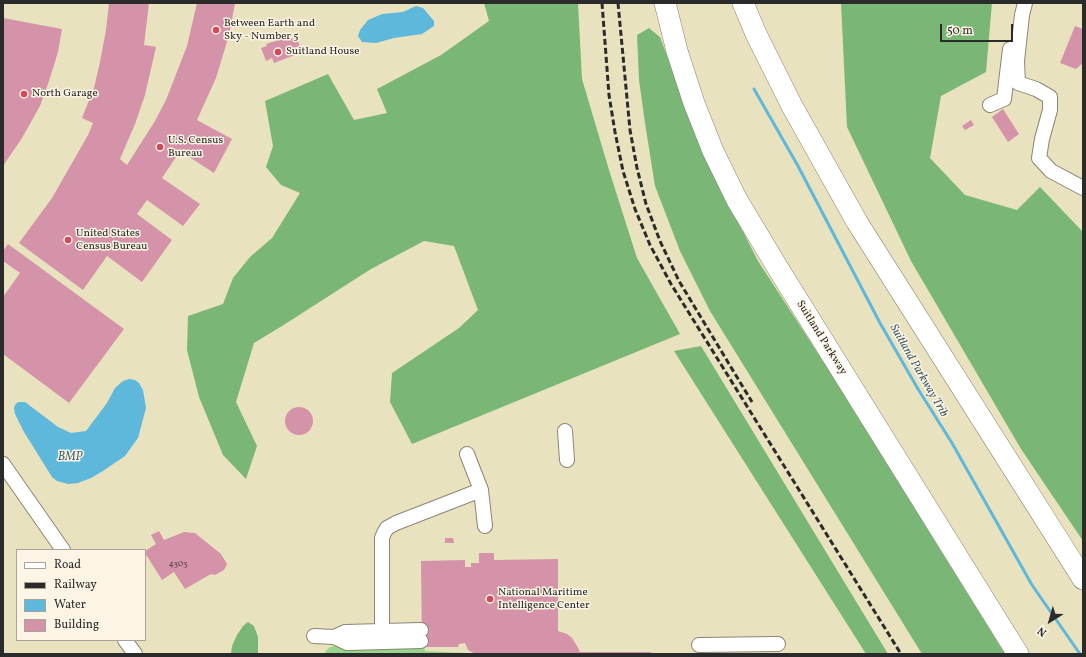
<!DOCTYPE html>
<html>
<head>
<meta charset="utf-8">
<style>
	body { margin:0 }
	#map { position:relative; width:1086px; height:657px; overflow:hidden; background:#e9e2bf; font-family:Vollkorn,serif }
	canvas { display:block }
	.frame { position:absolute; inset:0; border:4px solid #2b2b2b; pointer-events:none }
	.legend { position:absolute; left:16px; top:549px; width:130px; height:92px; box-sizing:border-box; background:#fcf5e5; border:1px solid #a8a49b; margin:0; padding:5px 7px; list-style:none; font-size:12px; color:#2b2b2b }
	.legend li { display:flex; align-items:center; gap:8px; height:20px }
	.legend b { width:20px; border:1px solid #a8a49b }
	.north { position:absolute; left:1030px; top:601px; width:40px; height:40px; -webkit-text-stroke:3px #fcf5e5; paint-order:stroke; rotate:217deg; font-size:11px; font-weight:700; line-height:16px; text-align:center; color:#2b2b2b }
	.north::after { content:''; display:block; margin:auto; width:14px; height:18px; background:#2b2b2b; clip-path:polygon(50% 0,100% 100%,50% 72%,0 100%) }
	.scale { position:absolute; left:940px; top:24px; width:73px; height:18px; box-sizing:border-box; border:2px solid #2b2b2b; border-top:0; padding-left:5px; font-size:12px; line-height:14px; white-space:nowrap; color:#2b2b2b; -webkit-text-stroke:3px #fcf5e5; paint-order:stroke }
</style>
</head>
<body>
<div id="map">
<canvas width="1086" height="657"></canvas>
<div class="frame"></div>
<ul class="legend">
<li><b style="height:5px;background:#fff"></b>Road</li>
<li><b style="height:5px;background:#2b2b2b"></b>Railway</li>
<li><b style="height:11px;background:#5eb8db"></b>Water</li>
<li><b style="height:11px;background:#d593a9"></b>Building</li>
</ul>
<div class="north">N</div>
<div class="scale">50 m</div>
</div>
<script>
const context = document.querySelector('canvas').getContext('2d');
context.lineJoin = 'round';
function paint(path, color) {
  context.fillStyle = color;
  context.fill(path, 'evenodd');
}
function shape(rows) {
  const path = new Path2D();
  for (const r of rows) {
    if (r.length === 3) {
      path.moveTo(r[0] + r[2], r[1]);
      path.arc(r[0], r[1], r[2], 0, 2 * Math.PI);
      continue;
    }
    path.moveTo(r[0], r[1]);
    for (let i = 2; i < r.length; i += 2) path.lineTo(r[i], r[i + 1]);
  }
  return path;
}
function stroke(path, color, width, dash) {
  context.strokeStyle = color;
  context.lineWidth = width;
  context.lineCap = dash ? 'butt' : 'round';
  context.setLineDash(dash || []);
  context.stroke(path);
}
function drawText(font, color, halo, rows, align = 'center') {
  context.font = font + ' Vollkorn,serif';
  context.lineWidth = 3;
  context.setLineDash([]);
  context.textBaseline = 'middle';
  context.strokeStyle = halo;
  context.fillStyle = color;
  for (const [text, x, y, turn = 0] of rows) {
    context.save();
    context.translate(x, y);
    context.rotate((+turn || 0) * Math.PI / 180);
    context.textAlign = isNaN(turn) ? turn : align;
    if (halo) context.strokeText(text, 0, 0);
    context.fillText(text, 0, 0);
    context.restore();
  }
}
paint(shape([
	[423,644,425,651,466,653,468,654,325,654,326,651,330,647,335,646]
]), '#98d68b');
paint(shape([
	[484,3,578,3,582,79,609,170,637,258,680,334,412,444,390,402,392,373,459,328,478,310,454,246,424,241,371,269,282,326,254,343,236,402,257,446,246,479,223,455,199,397,187,350,188,316,223,304,233,278,250,257,272,238,300,193,281,185,266,167,273,146,265,101,328,74,354,120,387,113,377,89,441,55,489,21],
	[841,3,992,3,986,72,941,96,930,158,965,195,1017,210,1040,187,1083,232,1083,541,1021,449,911,261,847,127],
	[649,28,660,37,705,157,758,261,830,372,1005,654,922,654,710,311,680,251,655,186,645,123,639,80,637,35],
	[701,346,888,654,866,654,674,351],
	[248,622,254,626,258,637,258,653,231,654,232,646,237,635,243,626]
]), '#7ab777');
paint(shape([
	[416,6,423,8,434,21,434,26,422,34,394,38,376,43,362,42,358,36,360,30,368,20,382,14,403,12],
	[129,379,135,380,139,383,143,390,146,408,138,438,125,456,103,471,91,478,78,483,68,484,57,481,52,477,24,432,15,414,14,408,15,405,18,402,25,402,58,427,71,433,86,431,107,403,115,388,123,381]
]), '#5eb8db');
stroke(shape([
	[754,89,798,166,880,323,918,389,952,443,1032,585,1080,654]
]), '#5eb8db', 3);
paint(shape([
	[109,3,149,3,144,45,156,47,145,95,135,124,120,159,127,165,155,121,166,100,187,46,197,3,235,3,229,35,216,78,197,120,232,139,214,173,180,151,162,178,200,204,183,226,147,200,137,214,172,240,142,282,107,256,83,290,19,243,52,198,88,135,93,123,82,118,94,88,100,62,106,30],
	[3,18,62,29,58,52,49,81,40,106,22,138,3,166],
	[1075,26,1083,29,1083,63,1076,69,1060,63],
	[287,37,288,40,296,37,300,46,293,48,295,55,274,63,272,58,266,61,261,48,267,46,266,44],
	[1003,109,1019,134,1008,142,992,117],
	[971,120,974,125,965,130,962,126],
	[8,244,124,329,69,403,3,354,3,297,20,273,3,261,3,251],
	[299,421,14],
	[159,531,164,540,184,532,195,533,221,554,227,564,224,570,215,575,211,574,185,589,174,572,162,580,145,553,145,551,156,544,151,535],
	[445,538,453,538,454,543,445,543],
	[479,553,494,553,494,560,558,559,558,631,567,634,572,638,577,646,580,652,651,652,651,654,475,654,468,650,465,643,459,644,458,647,422,647,421,561,465,560,465,567,471,567,471,563,479,563]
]), '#d593a9');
const minor = shape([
	[1025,3,1022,15,1017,61,1018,83,1036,89,1050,97,1050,110,1042,139,1039,158,1051,171,1083,188],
	[990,105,1004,99,1010,49],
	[565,431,567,460],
	[467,454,481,490,485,526],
	[3,464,63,550],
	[382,631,382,538,384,533,387,528,396,523,481,490],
	[314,636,334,637,345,632,421,630],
	[334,637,347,643,421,641],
	[125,640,135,654],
	[699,645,778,644]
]);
const highway = shape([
	[665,3,677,51,694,103,713,151,737,200,779,270,1018,654],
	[743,3,756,34,792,106,857,222,1083,579]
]);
stroke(minor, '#8a8675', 16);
stroke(highway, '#8a8675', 22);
stroke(minor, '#fff', 14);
stroke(highway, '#fff', 21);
stroke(shape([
	[602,3,609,95,615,132,623,171,635,209,650,245,671,284,901,654],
	[618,3,630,130,637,168,646,204,660,241,679,281,752,402]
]), '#2b2b2b', 3, [6, 3]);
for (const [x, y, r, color] of [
	[216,30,4,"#d1495b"],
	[278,52,4,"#d1495b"],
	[24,94,4,"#d1495b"],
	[160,147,4,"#d1495b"],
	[68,240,4,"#d1495b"],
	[490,599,4,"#d1495b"]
]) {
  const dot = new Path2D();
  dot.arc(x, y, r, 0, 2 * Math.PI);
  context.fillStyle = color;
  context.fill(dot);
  stroke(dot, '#fcf5e5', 1.5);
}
drawText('9px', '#56454a', null, [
	["4303",178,564]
]);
drawText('11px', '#2b2b2b', '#fcf5e5', [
	["Between Earth and",224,24],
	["Sky - Number 5",224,37],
	["Suitland House",286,52],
	["North Garage",32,94],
	["U.S. Census",168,141],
	["Bureau",168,154],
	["United States",76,234],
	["Census Bureau",76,247],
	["National Maritime",498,593],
	["Intelligence Center",498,606]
], 'left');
drawText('11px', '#2b2b2b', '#fcf5e5', [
	["Suitland Parkway",821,338,58]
]);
drawText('italic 12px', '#3d5c69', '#fcf5e5', [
	["Suitland Parkway Trib",918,371,60],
	["BMP",70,458]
]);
</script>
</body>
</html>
